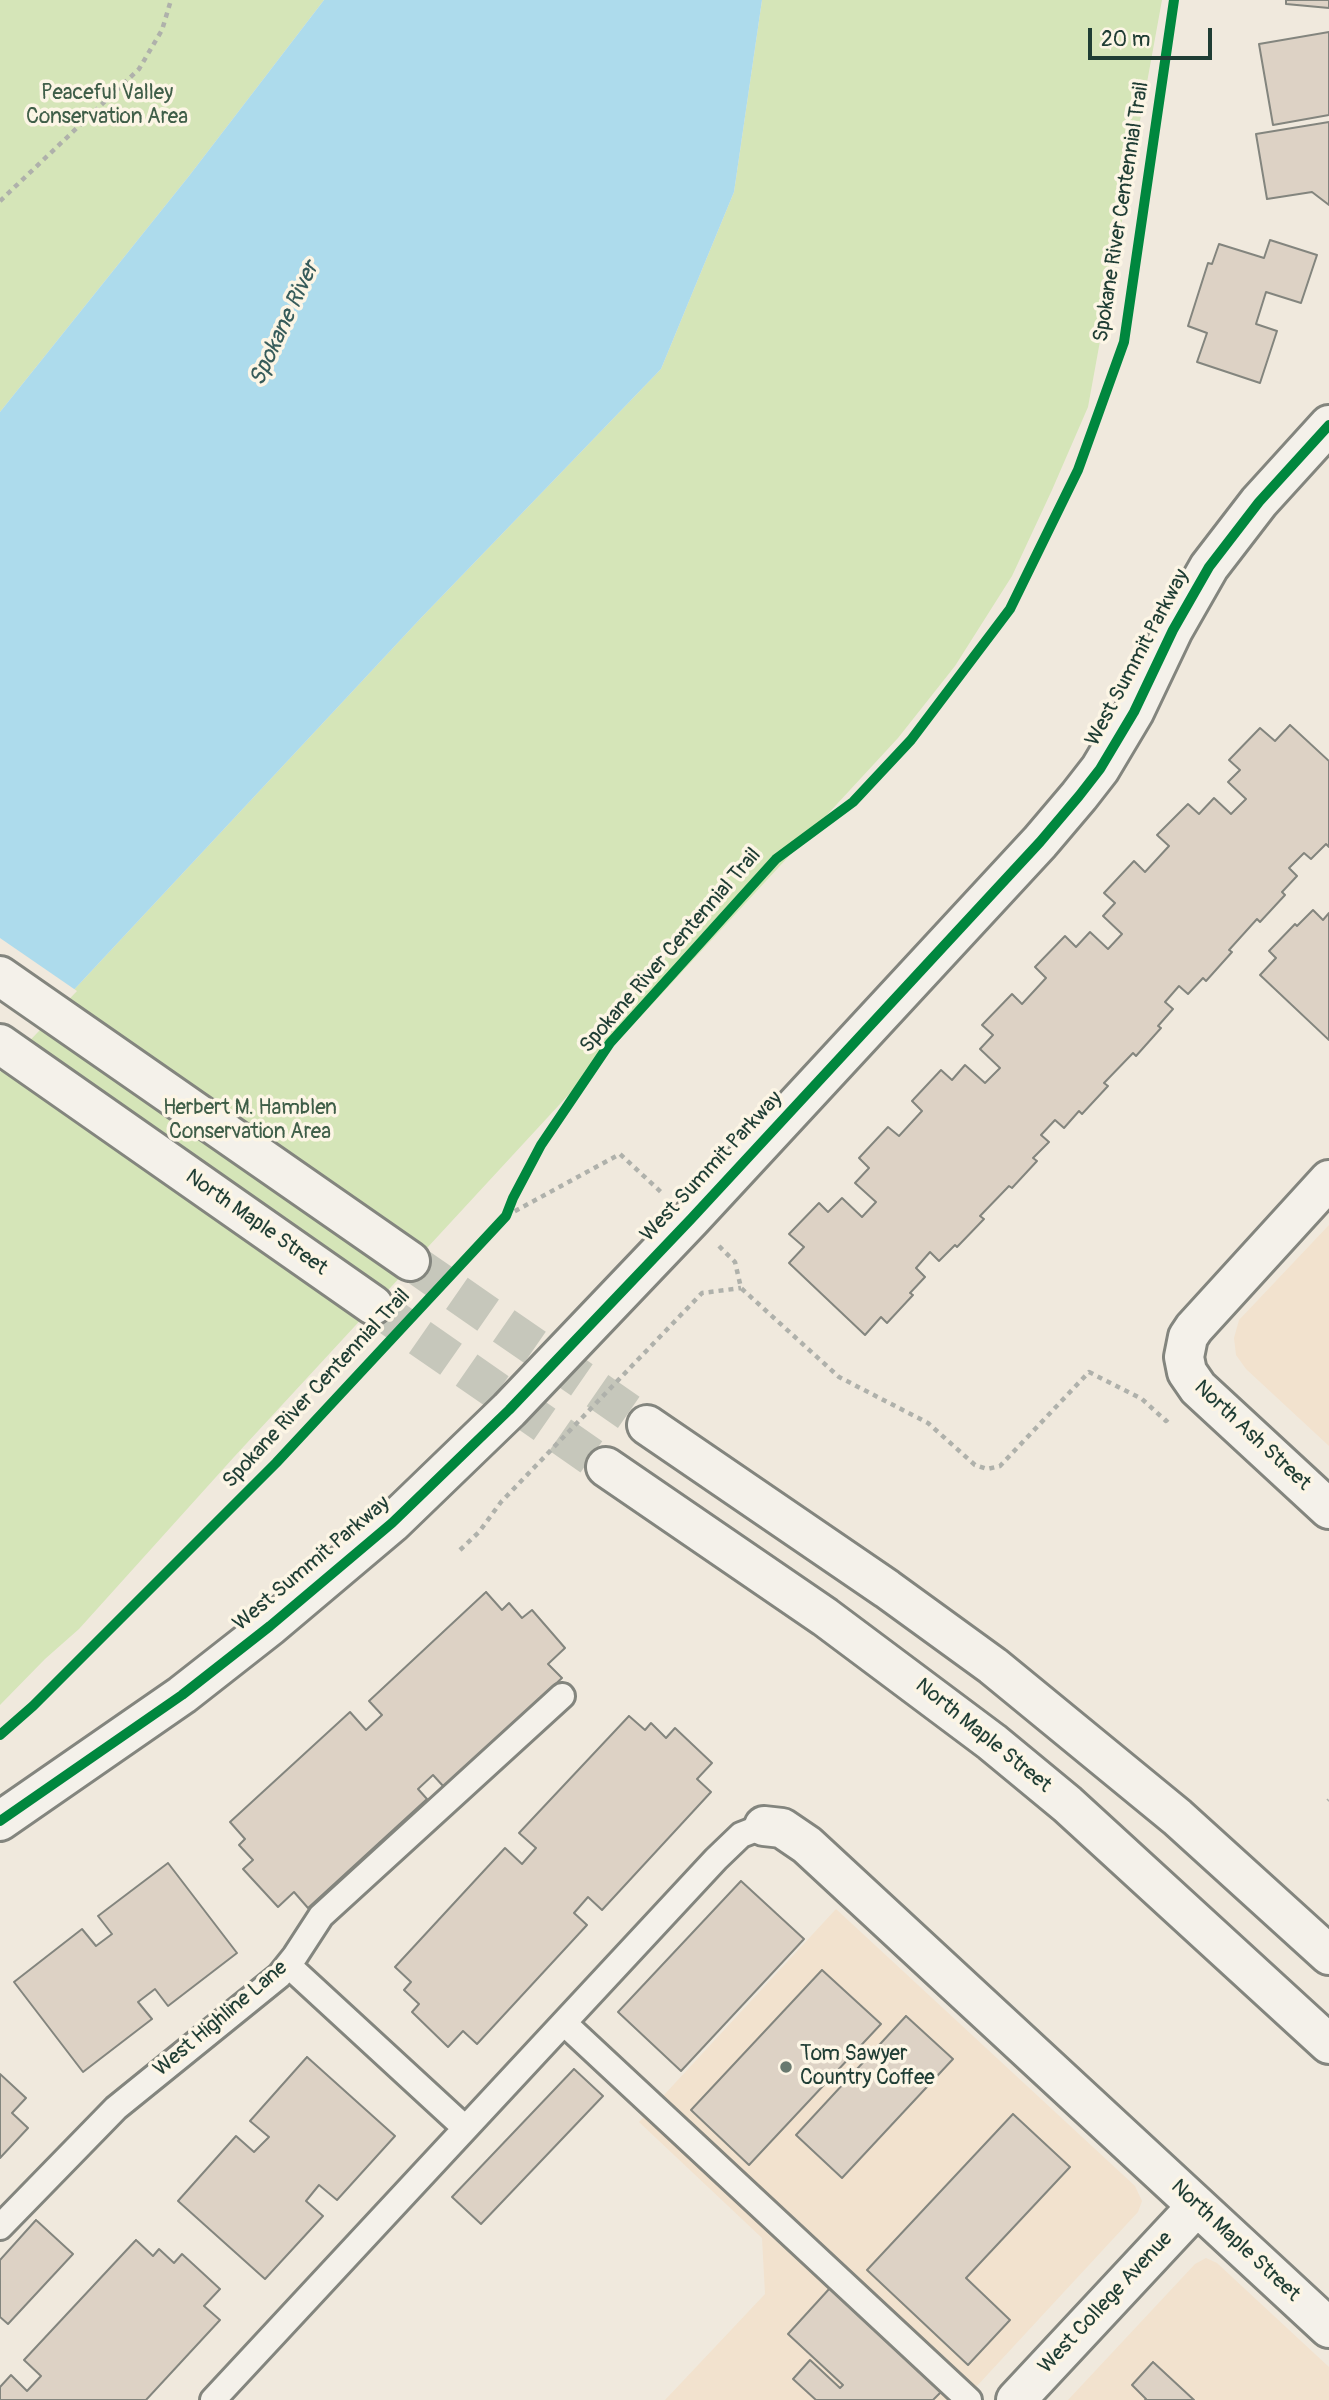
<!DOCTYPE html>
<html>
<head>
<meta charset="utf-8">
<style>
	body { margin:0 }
	#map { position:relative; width:1329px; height:2400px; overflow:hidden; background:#f0e9dd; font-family:Pangolin,sans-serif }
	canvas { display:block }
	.scale { position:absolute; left:1088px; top:28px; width:124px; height:32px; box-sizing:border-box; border:4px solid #1f3d34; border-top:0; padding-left:9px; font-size:21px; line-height:24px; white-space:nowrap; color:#1f3d34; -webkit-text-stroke:5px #fcf5e5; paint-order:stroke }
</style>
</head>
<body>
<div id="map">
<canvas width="1329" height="2400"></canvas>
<div class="scale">20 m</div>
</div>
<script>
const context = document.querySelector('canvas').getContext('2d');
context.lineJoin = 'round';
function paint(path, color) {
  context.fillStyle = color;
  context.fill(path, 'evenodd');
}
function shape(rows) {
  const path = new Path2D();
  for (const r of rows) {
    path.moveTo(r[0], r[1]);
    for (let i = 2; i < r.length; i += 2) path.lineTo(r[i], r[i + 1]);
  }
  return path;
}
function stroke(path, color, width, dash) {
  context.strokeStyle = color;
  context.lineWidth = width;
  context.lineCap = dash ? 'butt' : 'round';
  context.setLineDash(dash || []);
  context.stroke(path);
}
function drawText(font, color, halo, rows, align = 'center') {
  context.font = font + ' Pangolin,sans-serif';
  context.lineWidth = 7;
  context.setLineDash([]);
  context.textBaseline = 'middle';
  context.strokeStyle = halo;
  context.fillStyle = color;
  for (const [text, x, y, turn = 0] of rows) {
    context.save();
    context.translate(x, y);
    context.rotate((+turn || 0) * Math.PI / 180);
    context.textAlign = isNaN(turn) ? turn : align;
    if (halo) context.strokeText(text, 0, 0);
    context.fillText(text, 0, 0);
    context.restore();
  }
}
paint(shape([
	[1329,1225,1329,1446,1246,1369,1236,1355,1234,1338,1239,1320],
	[836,1909,1135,2186,1142,2201,1138,2212,964,2400,665,2400,765,2294,762,2238,639,2122],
	[1206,2258,1217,2263,1329,2367,1329,2400,1068,2400,1195,2264]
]), '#f2e2ce');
paint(shape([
	[0,0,324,0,189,176,0,412],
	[762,0,1162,0,1088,407,1052,490,1012,576,955,666,898,738,234,1457,79,1629,45,1659,0,1705,0,1069,420,619,661,369,734,192]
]), '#d5e5b8');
paint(shape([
	[324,0,762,0,734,192,661,369,420,619,0,1069,0,412,189,176]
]), '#addbec');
paint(shape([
	[0,938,77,991,0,1072]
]), '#f0e9dd');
const building = shape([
	[1286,0,1329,0,1329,8,1286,4,1286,0],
	[1329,32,1329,115,1273,125,1259,44,1329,32],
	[1329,122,1329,205,1312,192,1267,199,1256,134,1329,122],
	[1270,240,1317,255,1301,303,1266,292,1256,324,1277,331,1260,383,1197,362,1207,333,1188,326,1208,263,1212,264,1219,244,1264,258,1270,240],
	[1290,725,1329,761,1329,847,1326,844,1311,859,1304,853,1289,868,1297,876,1282,892,1285,895,1260,922,1257,919,1229,950,1232,952,1206,981,1203,978,1188,994,1179,986,1165,1002,1173,1009,1158,1026,1161,1028,1136,1056,1133,1053,1104,1083,1108,1086,1082,1114,1079,1111,1064,1128,1055,1120,1041,1135,1049,1142,1033,1158,1037,1161,1012,1188,1009,1186,980,1216,984,1219,957,1247,955,1245,939,1261,930,1252,916,1268,925,1277,910,1293,913,1295,887,1323,881,1317,865,1335,789,1263,804,1247,789,1234,819,1203,828,1212,842,1198,862,1217,876,1202,855,1183,869,1168,859,1158,888,1127,899,1136,922,1111,912,1101,941,1070,952,1080,965,1065,985,1083,1000,1068,980,1049,993,1035,982,1025,1012,994,1022,1004,1046,978,1035,967,1065,936,1076,947,1090,932,1108,949,1122,934,1103,916,1115,903,1104,893,1134,861,1145,872,1169,846,1157,835,1188,804,1199,814,1214,798,1231,814,1246,799,1228,782,1240,770,1229,760,1260,728,1275,741,1290,725],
	[1313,910,1323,920,1329,913,1329,1040,1260,975,1276,958,1269,951,1295,924,1297,926,1313,910],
	[486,1592,502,1610,509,1603,522,1618,532,1610,565,1648,548,1664,562,1678,444,1787,433,1775,418,1789,427,1799,308,1908,294,1892,278,1907,243,1869,253,1860,239,1845,245,1839,230,1822,350,1712,366,1730,382,1715,369,1701,486,1592],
	[629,1716,645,1730,651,1723,666,1738,675,1728,712,1763,697,1779,711,1792,602,1910,588,1897,574,1913,587,1925,477,2044,463,2031,448,2047,412,2012,419,2004,404,1990,411,1982,395,1967,505,1848,522,1864,536,1848,519,1833,629,1716],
	[168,1863,237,1953,168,2006,155,1989,138,2002,152,2019,83,2072,14,1982,82,1929,96,1946,112,1934,98,1916,168,1863],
	[741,1881,804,1939,681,2071,618,2012,741,1881],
	[822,1970,881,2024,749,2165,691,2110,822,1970],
	[906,2016,953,2059,842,2178,796,2135,906,2016],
	[307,2057,395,2136,337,2200,319,2185,306,2201,323,2216,265,2279,178,2201,236,2136,254,2152,269,2137,250,2121,307,2057],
	[574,2069,603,2096,481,2224,452,2197,574,2069],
	[0,2074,26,2098,12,2113,28,2128,0,2158,0,2074],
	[1013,2114,1070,2167,966,2278,1010,2320,968,2365,867,2270,1013,2114],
	[36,2220,73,2254,8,2324,0,2317,0,2260,36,2220],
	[136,2240,153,2256,159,2249,174,2263,182,2254,220,2289,204,2306,220,2320,146,2400,0,2400,0,2387,11,2375,27,2391,41,2376,24,2360,136,2240],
	[830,2288,941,2392,933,2400,816,2400,793,2379,810,2360,840,2388,843,2385,788,2334,830,2288],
	[1153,2362,1194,2400,1145,2400,1146,2399,1132,2385,1153,2362]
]);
paint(building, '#ddd2c5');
stroke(building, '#83857e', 2);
stroke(shape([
	[410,1261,647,1425],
	[373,1305,606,1467]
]), '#c6c7bb', 38, [38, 19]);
const lane = shape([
	[288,1965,465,2128],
	[564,2023,969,2400],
	[0,2227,116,2108,279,1976,295,1956,321,1916,562,1696],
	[213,2400,716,1859,741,1835,764,1826]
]);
const street = shape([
	[1329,1180,1194,1328,1188,1337,1184,1357,1187,1372,1198,1388,1329,1509],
	[764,1826,782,1828,807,1845,1329,2328],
	[1016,2400,1197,2206]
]);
const secondary = shape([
	[0,1821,182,1695,270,1626,392,1523,509,1410,691,1219,1040,842,1079,796,1100,769,1134,712,1173,630,1209,567,1259,502,1329,425]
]);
const primary = shape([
	[0,976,410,1261],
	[0,1044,373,1305],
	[647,1425,887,1589,993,1666,1177,1817,1329,1955],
	[606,1467,825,1617,992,1742,1067,1804,1329,2044]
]);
stroke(lane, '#83857e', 30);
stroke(street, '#83857e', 44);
stroke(secondary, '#83857e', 44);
stroke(primary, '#83857e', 44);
stroke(shape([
	[0,201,139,69,162,30,171,0],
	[506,1216,620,1154,661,1192],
	[719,1246,735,1262,741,1288,839,1377,928,1423,975,1465,987,1469,1000,1466,1089,1372,1142,1399,1166,1421,1171,1416],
	[460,1550,479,1532,501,1502,702,1293,741,1288],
	[1328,1801,1329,1800]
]), '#afb1ab', 4.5, [5, 5]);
stroke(lane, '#f4f1ea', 24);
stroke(street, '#f4f1ea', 38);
stroke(secondary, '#f4f1ea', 38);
stroke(primary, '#f4f1ea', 38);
stroke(shape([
	[0,1735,33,1706,276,1463,506,1216,513,1198,541,1145,610,1043,776,859,853,802,911,740,1010,609,1078,470,1124,342,1174,0],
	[0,1821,182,1695,270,1626,392,1523,509,1410,691,1219,1040,842,1079,796,1100,769,1134,712,1173,630,1209,567,1259,502,1329,425]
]), '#00873e', 10);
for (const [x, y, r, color] of [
	[786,2067,7,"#68796f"]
]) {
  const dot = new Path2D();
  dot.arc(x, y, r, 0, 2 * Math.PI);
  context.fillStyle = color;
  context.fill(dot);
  stroke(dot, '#fcf5e5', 2.5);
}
drawText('21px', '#3f5e48', '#fcf5e5', [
	["Peaceful Valley",107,94],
	["Conservation Area",107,118],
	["Herbert M. Hamblen",250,1109],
	["Conservation Area",250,1133]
]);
drawText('21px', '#1f3d34', '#fcf5e5', [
	["Spokane River Centennial Trail",1122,212,-81],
	["West Summit Parkway",1138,658,-62],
	["Spokane River Centennial Trail",671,951,-49],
	["West Summit Parkway",712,1167,-47],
	["North Maple Street",256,1223,35],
	["Spokane River Centennial Trail",317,1389,-47],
	["North Ash Street",1252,1436,43],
	["West Summit Parkway",312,1564,-40],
	["North Maple Street",983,1736,39],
	["West Highline Lane",221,2019,-40],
	["North Maple Street",1235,2241,43],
	["West College Avenue",1106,2303,-47]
]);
drawText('21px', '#1f3d34', '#fcf5e5', [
	["Tom Sawyer",800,2055],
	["Country Coffee",800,2079]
], 'left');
drawText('italic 23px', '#365b5a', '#fcf5e5', [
	["Spokane River",285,324,-65]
]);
</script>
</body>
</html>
